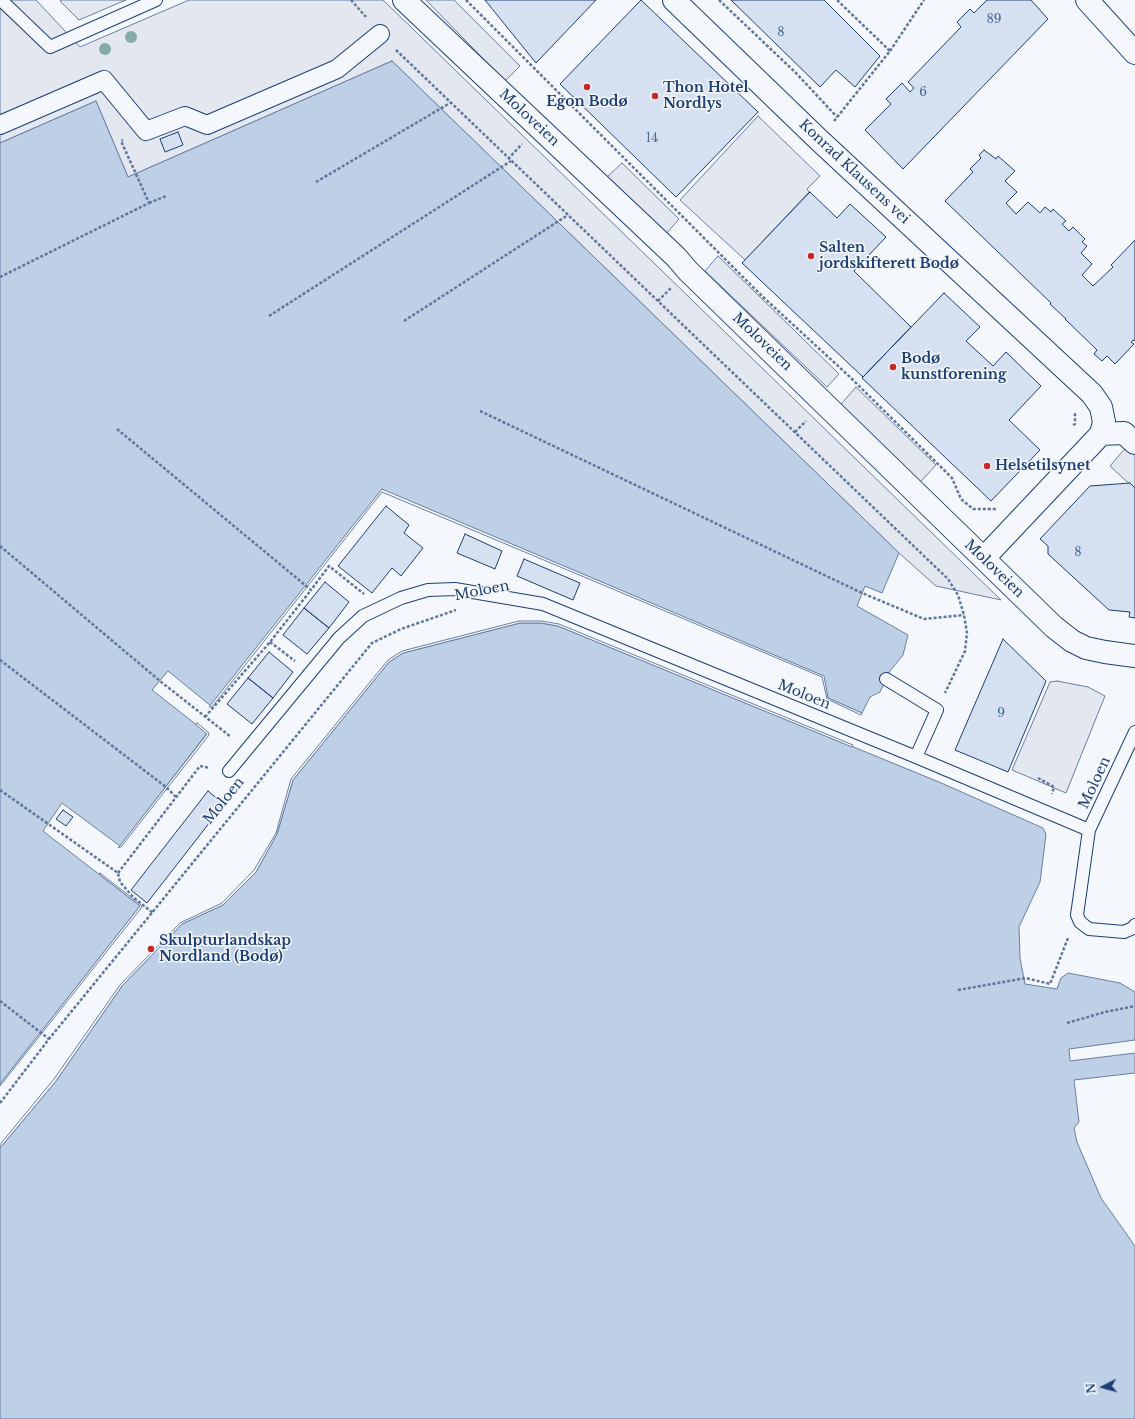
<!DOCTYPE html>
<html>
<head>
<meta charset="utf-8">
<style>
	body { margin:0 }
	#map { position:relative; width:1135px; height:1419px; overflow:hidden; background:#f4f7fb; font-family:"Libre Baskerville",serif }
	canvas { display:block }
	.north { position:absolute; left:1083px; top:1367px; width:40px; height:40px; -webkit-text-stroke:3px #f4f7fb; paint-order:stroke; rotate:264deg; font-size:11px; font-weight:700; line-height:16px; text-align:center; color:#1d3f73 }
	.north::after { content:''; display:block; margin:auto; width:14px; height:18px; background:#1d3f73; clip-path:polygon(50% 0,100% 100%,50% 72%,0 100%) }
</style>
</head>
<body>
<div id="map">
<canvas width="1135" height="1419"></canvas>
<div class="north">N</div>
</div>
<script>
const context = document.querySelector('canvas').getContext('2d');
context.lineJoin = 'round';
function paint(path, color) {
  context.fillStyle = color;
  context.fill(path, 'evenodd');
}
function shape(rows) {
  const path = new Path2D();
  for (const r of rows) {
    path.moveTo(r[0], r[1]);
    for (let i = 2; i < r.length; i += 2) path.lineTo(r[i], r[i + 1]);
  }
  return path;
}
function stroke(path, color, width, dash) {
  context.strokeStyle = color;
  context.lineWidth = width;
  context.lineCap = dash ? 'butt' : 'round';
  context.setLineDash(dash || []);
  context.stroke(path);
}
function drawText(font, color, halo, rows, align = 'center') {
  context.font = font + ' "Libre Baskerville",serif';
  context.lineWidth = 3;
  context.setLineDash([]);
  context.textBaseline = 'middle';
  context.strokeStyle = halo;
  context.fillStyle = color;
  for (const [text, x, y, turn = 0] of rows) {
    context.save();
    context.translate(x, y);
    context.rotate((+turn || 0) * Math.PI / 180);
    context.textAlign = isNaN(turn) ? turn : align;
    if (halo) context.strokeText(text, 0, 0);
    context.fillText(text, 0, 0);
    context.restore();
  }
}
const parking = shape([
	[0,0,36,0,80,47,189,0,383,0,1001,600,936,586,899,553,392,61,128,177,96,101,0,143,0,0],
	[61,0,126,0,79,20,60,1,61,0],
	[426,0,454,0,520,66,505,81,426,0],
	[758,116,820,176,807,189,809,192,745,260,680,200,758,116],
	[622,163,679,219,659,242,606,178,622,163],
	[718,256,839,374,827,387,705,271,718,256],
	[856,387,936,465,913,490,834,412,856,387],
	[1128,445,1135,452,1135,489,1110,466,1128,445],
	[1057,681,1088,687,1105,696,1066,793,1012,770,1050,682,1057,681]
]);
paint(parking, '#e3e8f0');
stroke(parking, '#687fa3', 1);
const water = shape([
	[392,61,899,553,882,593,865,586,857,606,908,635,903,655,890,671,880,692,870,697,862,713,828,698,823,676,382,490,211,706,168,671,152,690,207,733,120,846,62,803,43,831,140,906,0,1084,0,143,96,101,128,177,392,61],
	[520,623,541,623,558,626,939,782,1043,828,1046,834,1040,882,1019,927,1020,958,1025,984,1057,989,1061,978,1068,973,1120,983,1135,992,1135,1040,1069,1049,1070,1061,1135,1053,1135,1073,1074,1080,1079,1122,1074,1128,1077,1142,1101,1198,1135,1246,1135,1419,0,1419,0,1148,56,1081,122,986,182,924,223,905,256,872,277,834,293,780,389,662,403,653,520,623]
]);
paint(water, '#bed0e5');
stroke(water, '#687fa3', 1);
const pier = shape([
	[382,489,824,676,828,698,862,713,861,715,827,699,822,677,382,492,212,707,209,707,382,489],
	[519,621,541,621,559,624,853,745,852,747,558,626,541,623,520,623,403,653,389,662,293,780,277,834,256,872,223,905,182,924,122,986,56,1081,0,1148,0,1145,2,1142,54,1079,120,985,180,923,222,903,254,870,276,833,291,779,388,660,402,651,519,621],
	[197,723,208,732,209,735,121,847,118,848,207,734,196,725,197,723],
	[100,873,141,905,142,907,0,1086,0,1084,140,906,99,874,100,873]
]);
paint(pier, '#f4f7fb');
stroke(pier, '#687fa3', 1);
const building = shape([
	[485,0,596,0,536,63,485,0],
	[641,0,758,112,676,197,560,84,641,0],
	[731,0,824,0,880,56,855,87,836,70,820,87,731,0],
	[987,0,1031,0,1048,19,903,169,865,130,891,104,886,99,902,83,910,92,914,88,908,82,961,27,957,22,970,9,974,13,987,0],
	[178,132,183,145,165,152,160,139,178,132],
	[984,150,996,159,998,156,1015,171,1005,181,1017,192,1006,203,1016,214,1028,202,1040,213,1045,207,1051,212,1053,209,1066,221,1062,224,1069,231,1073,227,1085,239,1082,242,1087,246,1081,253,1092,264,1082,275,1093,286,1113,267,1111,265,1135,240,1135,341,1133,340,1131,342,1134,344,1115,364,1107,356,1102,361,1094,354,1097,350,1065,319,1066,319,1050,304,1051,303,945,201,973,172,970,169,981,158,979,155,984,150],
	[810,192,837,218,850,204,886,237,854,271,911,327,863,377,742,263,810,192],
	[944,293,980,327,966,341,993,366,1006,352,1041,386,1009,420,1040,450,991,501,862,378,944,293],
	[1130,483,1135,488,1135,618,1129,617,1130,612,1109,610,1048,554,1048,546,1040,539,1090,486,1130,483],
	[386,506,409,525,404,533,423,548,401,576,392,568,372,593,338,566,386,506],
	[465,534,502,551,495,569,457,553,465,534],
	[524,559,580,583,573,600,517,576,524,559],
	[325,582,349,602,329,628,304,608,325,582],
	[304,608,329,628,307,654,283,635,304,608],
	[1003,639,1046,681,1008,772,955,750,1003,639],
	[269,652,293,672,273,698,248,678,269,652],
	[248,678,273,698,252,724,227,704,248,678],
	[208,791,224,804,147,903,131,890,208,791],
	[63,810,73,817,66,826,56,819,63,810]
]);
paint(building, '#d5e0f0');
stroke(building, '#1d3f73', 1);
const service = shape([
	[1,0,50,47,156,0],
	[886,679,937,710,916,757],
	[229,771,339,638,363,616,401,598,428,590,455,589,543,604,916,757,1089,830,1135,732],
	[1089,830,1077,915,1080,922,1089,929,1124,932,1133,928,1135,925]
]);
const pedestrian = shape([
	[0,125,104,80,146,131,185,116,207,125,337,69,380,34]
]);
const minor = shape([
	[404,0,676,257,688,271,1054,627,1072,641,1086,648,1105,652,1135,656],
	[674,0,819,140,1092,394,1101,407,1104,422,1101,434,984,558],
	[1087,0,1135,53],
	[1101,434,1124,433,1135,443]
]);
stroke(service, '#1d3f73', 14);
stroke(pedestrian, '#1d3f73', 20);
stroke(minor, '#1d3f73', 24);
stroke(shape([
	[351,0,366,17],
	[466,0,763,297,850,377,952,478,961,499,973,509,995,509,996,508],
	[719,0,796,73,837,117],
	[396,50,948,579,958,595,964,615,967,633,965,651,945,693],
	[890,51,924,0],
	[834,121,890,51,837,0],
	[508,159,522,144],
	[316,182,450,103],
	[149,203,166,196],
	[0,277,149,203,136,174,121,141,123,140],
	[658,301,671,288],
	[269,316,511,161],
	[404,321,568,215],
	[480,411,862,593,924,619,964,615],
	[1073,425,1075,424,1075,413],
	[117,429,311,590,329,566,364,594],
	[795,432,806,421],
	[0,546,160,681,231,737],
	[270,642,295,661],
	[0,660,166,787,176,797],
	[205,717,270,642,311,590],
	[1038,778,1054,787,1052,794],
	[0,790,118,873,120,882,133,897,153,913],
	[118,873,200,766,210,768],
	[958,990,1026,978,1050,984,1068,938],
	[0,1001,49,1039],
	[1067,1023,1105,1012,1135,1006],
	[0,1103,49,1039,372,643,401,629,456,610]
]), '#5e769c', 2.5, [3, 2]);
stroke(service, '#f4f7fb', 12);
stroke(pedestrian, '#f4f7fb', 18);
stroke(minor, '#f4f7fb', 22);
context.fillStyle = '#86aba6';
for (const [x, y] of [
	[131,37],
	[105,49]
]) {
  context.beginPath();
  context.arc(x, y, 6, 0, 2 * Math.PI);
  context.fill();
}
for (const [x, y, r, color] of [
	[587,87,4,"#c62828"],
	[655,96,4,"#c62828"],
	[811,256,4,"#c62828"],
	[893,367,4,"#c62828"],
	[987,466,4,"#c62828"],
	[151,949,4,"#c62828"]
]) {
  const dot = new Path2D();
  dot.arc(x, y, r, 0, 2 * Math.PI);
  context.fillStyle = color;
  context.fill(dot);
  stroke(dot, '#f4f7fb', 1.5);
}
drawText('12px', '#4b6792', null, [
	["89",994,20],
	["8",781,33],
	["6",923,93],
	["14",652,139],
	["8",1078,553],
	["9",1001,714]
]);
drawText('bold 14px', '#1d3f73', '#f4f7fb', [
	["Thon Hotel",663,88],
	["Nordlys",663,104],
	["Egon Bodø",587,102,"center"],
	["Salten",819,248],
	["jordskifterett Bodø",819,264],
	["Bodø",901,359],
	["kunstforening",901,375],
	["Helsetilsynet",995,466],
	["Skulpturlandskap",159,941],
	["Nordland (Bodø)",159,957]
], 'left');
drawText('14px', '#1d3f73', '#f4f7fb', [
	["Moloveien",529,118,43],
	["Konrad Klausens vei",854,172,43],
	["Moloveien",762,342,44],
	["Moloveien",994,569,44],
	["Moloen",482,591,-11],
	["Moloen",804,695,22],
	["Moloen",1095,783,-65],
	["Moloen",224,801,-51]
]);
</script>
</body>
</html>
